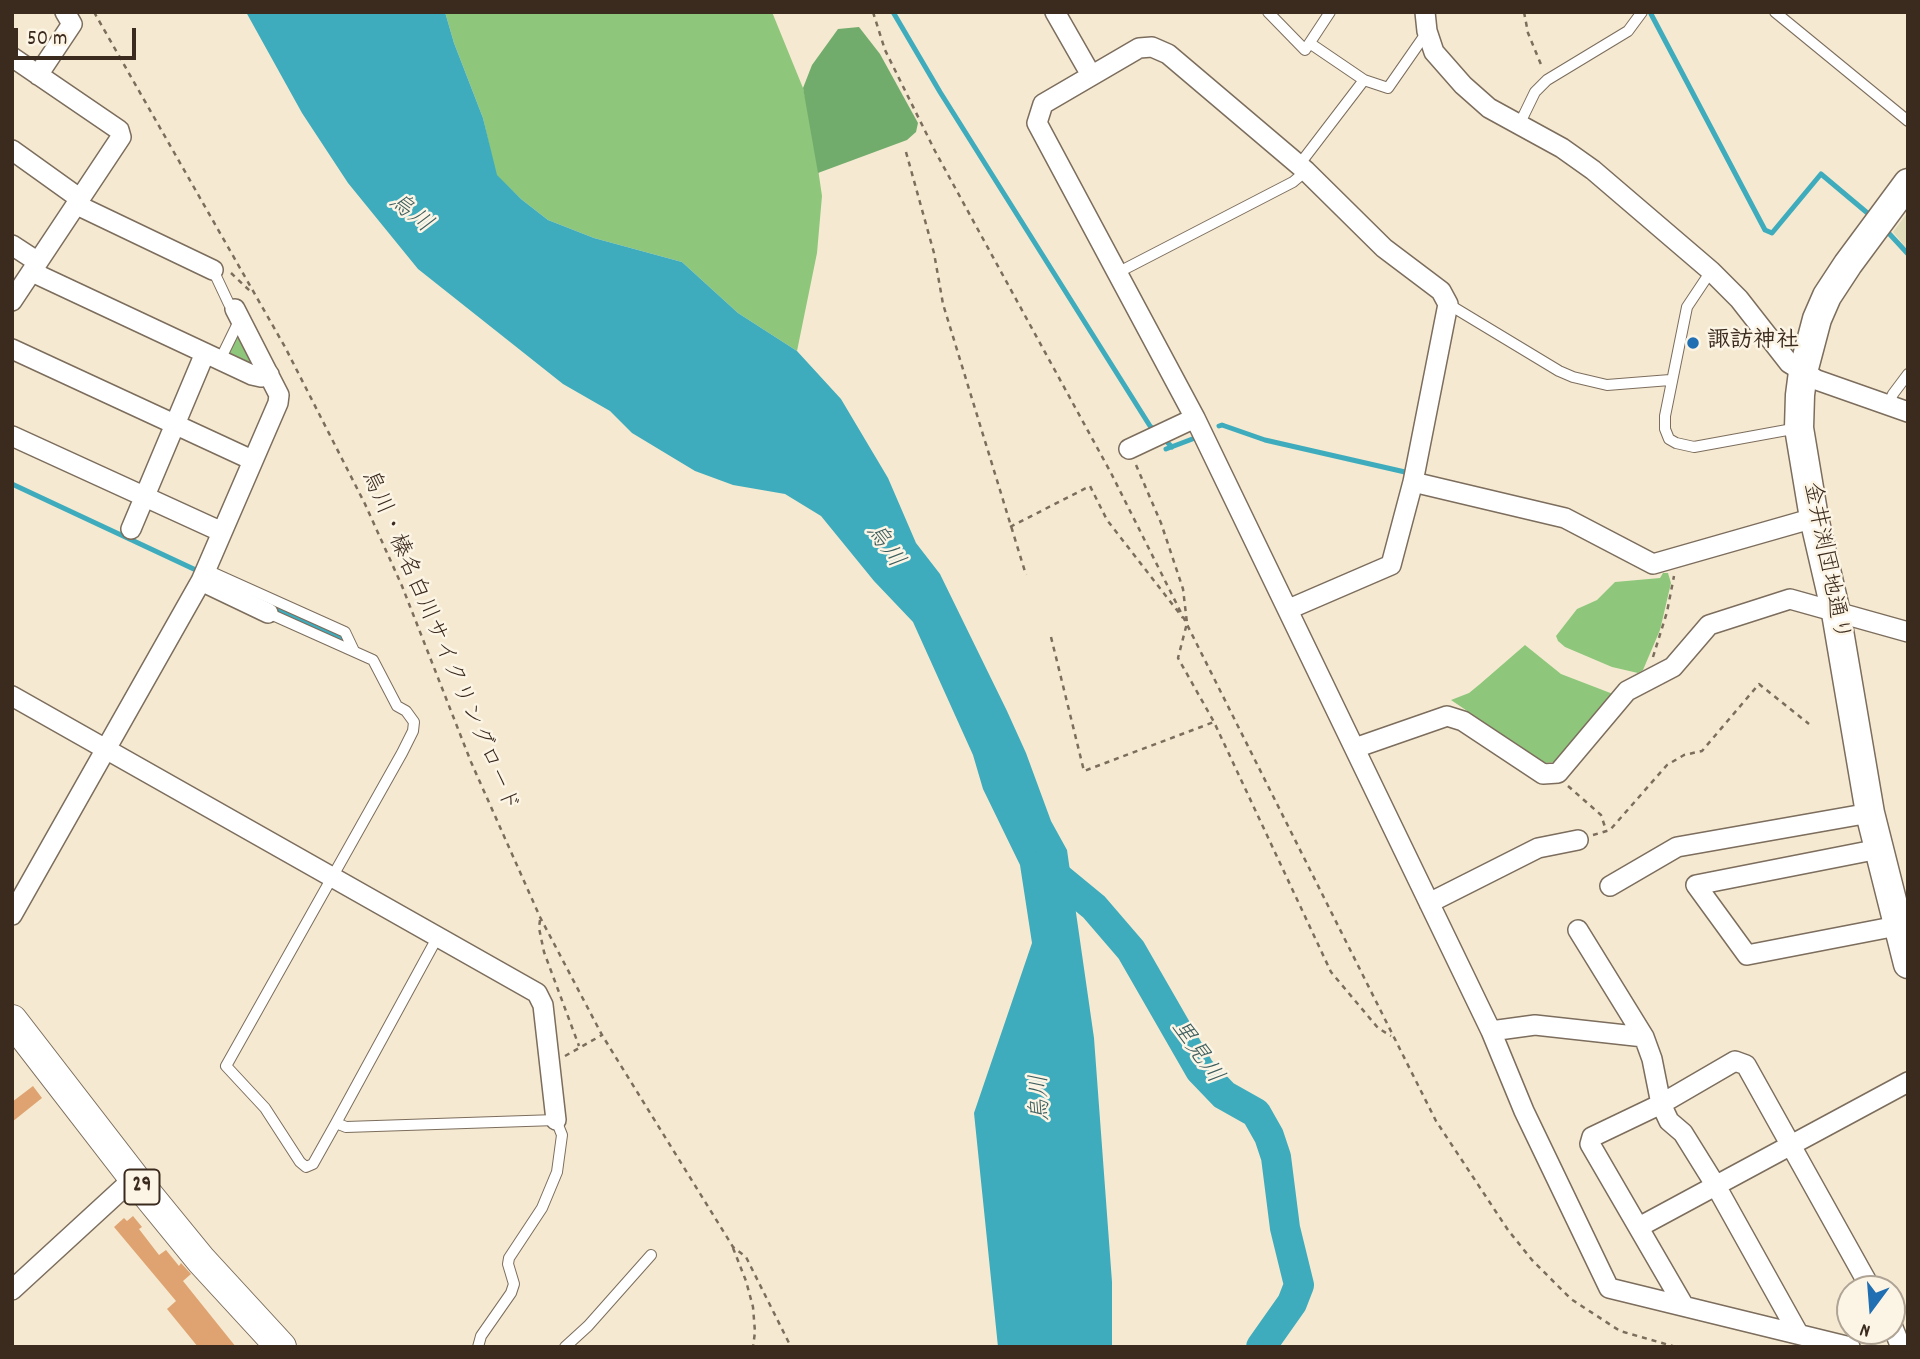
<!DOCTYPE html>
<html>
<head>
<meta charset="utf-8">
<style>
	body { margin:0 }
	#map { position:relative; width:1920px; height:1359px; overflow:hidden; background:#f5ead1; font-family:Dekko,sans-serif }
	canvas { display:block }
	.frame { position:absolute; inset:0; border:14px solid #3b2a1e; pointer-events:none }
	.north { position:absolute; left:1836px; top:1275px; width:70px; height:70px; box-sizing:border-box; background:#fcf5e5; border:2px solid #afa495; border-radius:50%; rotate:196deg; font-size:19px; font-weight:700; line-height:28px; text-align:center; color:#3b2a1e }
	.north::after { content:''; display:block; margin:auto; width:24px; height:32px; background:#1f6fb2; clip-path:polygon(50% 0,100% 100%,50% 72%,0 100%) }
	.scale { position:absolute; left:14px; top:28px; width:122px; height:32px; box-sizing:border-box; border:4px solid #3b2a1e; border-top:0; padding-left:9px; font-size:21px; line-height:24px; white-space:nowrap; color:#3b2a1e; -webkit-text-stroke:5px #fcf5e5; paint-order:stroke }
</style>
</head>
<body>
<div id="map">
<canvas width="1920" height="1359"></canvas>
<div class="frame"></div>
<div class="north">N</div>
<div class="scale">50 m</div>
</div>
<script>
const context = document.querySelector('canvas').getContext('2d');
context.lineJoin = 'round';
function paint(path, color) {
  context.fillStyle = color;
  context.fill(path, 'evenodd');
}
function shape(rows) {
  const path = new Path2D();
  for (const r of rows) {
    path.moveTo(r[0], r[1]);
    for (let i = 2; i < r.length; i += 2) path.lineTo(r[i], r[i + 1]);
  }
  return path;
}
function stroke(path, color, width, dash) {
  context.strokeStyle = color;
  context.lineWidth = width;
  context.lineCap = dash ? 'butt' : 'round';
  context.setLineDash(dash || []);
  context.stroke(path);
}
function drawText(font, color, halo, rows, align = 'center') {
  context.font = font + ' Dekko,"Klee One",sans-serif';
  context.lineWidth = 5;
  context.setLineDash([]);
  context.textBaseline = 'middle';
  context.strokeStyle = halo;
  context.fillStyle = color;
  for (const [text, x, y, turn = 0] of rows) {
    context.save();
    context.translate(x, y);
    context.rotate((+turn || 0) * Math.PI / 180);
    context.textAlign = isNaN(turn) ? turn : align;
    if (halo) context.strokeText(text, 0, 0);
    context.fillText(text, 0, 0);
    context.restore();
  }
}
paint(shape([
	[1908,212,1908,250,1893,232]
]), '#e1dcba');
paint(shape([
	[445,12,772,12,803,88,811,121,822,196,817,253,797,351,738,313,682,262,594,238,548,220,521,199,496,175,483,118,454,43],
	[238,334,255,366,229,354],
	[1663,573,1668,573,1671,583,1660,630,1643,670,1638,673,1612,667,1565,647,1558,641,1556,636,1577,609,1597,600,1615,582,1660,578],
	[1525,645,1561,674,1613,694,1555,762,1544,763,1451,700,1469,693,1480,684]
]), '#8ec77c');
paint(shape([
	[859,27,880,54,918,123,916,132,907,140,818,173,803,88,812,65,838,29]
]), '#72ac6c');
paint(shape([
	[246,12,445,12,454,43,483,118,497,175,521,199,548,220,594,238,682,262,738,313,797,351,841,399,888,478,916,543,940,574,1007,711,1026,753,1051,821,1067,850,1094,1038,1112,1282,1112,1347,998,1347,974,1113,1032,943,1020,865,983,789,973,755,913,622,874,581,821,516,785,494,733,485,695,471,632,433,610,411,563,384,418,269,348,183,302,113]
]), '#3facbd');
stroke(shape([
	[893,12,940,92,1150,426,1155,431],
	[1652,12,1651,14,1765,230,1772,233,1821,174,1871,216],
	[1884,228,1908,254],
	[1219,426,1222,425,1265,440,1405,472],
	[1162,437,1172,447],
	[1166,449,1195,438],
	[12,484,198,571],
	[270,605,347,641]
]), '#3facbd', 5);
stroke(shape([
	[1043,865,1094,907,1131,950,1200,1070,1224,1095,1256,1113,1269,1136,1276,1157,1285,1228,1299,1285,1292,1303,1261,1347]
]), '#3facbd', 30);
paint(shape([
	[33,1086,42,1098,12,1122,12,1102],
	[133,1216,142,1227,139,1229,159,1255,166,1250,179,1266,181,1263,191,1274,183,1281,236,1347,198,1347,167,1309,176,1301,114,1227,124,1218,127,1221]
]), '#dfa371');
const lane = shape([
	[1268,12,1305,50,1330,12],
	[1775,12,1908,121],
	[1311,44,1364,80,1388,88,1427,32],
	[1519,125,1535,92,1547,80,1628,31,1642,12],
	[1299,165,1364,80],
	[213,270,229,304,235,309],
	[1711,271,1687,307,1665,416,1665,429,1669,439,1676,443,1694,447,1798,428],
	[1117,273,1293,182,1306,171],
	[1448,304,1559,371,1573,377,1607,385,1670,380],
	[220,360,240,319],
	[1888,405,1893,394,1908,374],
	[207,570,345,632,354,651],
	[268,613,373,660,397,706,406,711,414,722,413,731,402,753,226,1066,265,1108,300,1162,306,1167,313,1164,336,1123,437,938],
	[336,1123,346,1127,556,1120,562,1135,557,1172,542,1208,509,1258,508,1264,514,1284,511,1293,481,1336,478,1347],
	[565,1347,588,1326,651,1255]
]);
const street = shape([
	[1055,12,1091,75],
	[1425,12,1427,31,1434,52,1463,85,1489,108,1562,148,1593,170,1711,271,1739,299,1789,363,1817,380,1908,412],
	[12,57,119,130,121,137,12,301],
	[38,75,72,24,65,12],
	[12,150,79,198],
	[77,205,213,270],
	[12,245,38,262],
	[32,272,252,375,261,377,269,374],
	[12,349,252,460],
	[12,436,222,532],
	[1129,449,1195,418],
	[1413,482,1565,518,1653,564,1814,518],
	[131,529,205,353],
	[201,581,268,613],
	[1289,609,1391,565,1413,482,1448,304,1441,291,1384,248,1306,171,1168,54,1152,47,1139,48,1043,104,1037,123,1195,418,1491,1031,1524,1111,1609,1288,1850,1347],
	[12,696,537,993,543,1005,556,1120],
	[1355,748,1447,716,1463,721,1543,774,1558,773,1627,691,1673,667,1709,625,1790,599,1908,632],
	[1879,849,1696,885,1747,955,1897,926],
	[1610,886,1677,847,1870,813],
	[1429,903,1538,848,1578,840],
	[12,915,201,581,278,403,279,395,235,309],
	[1578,930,1644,1037,1652,1059,1661,1104,1669,1121,1683,1133,1716,1186,1798,1333],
	[1491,1031,1535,1025,1644,1037],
	[1639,1227,1908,1082],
	[12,1290,134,1178],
	[1684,1306,1590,1144,1592,1137,1661,1104,1735,1061,1746,1065,1871,1289],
	[1892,1325,1900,1345]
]);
const secondary = shape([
	[1908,183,1848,264,1827,296,1817,319,1803,372,1800,395,1799,428,1814,518,1836,613,1870,813,1908,964]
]);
const primary = shape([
	[12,1020,134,1178,201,1260,281,1347]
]);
stroke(lane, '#7c6d5d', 12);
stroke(street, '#7c6d5d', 22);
stroke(secondary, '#7c6d5d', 31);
stroke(primary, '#7c6d5d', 32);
stroke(shape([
	[94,12,285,347,365,504,402,586,471,762,540,917,602,1035,733,1247,746,1257,791,1347],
	[873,12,885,50,935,151,1111,473,1436,1121,1508,1230,1532,1260,1571,1299,1620,1331,1676,1347],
	[1524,12,1528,33,1542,67],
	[906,152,934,253,943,304,1026,575],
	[231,273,250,291,253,289],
	[1136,465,1161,523,1183,589,1187,623,1178,658,1214,722,1331,972,1378,1028,1391,1036],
	[1010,527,1090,486,1107,520,1183,618],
	[1051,637,1084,771,1214,722],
	[1653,657,1667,612,1674,576],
	[1568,786,1601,815,1606,830],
	[1593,835,1610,830,1667,765,1684,755,1702,751,1759,684,1809,724],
	[540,920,539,928,544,952,579,1046],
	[565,1056,602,1035],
	[733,1248,746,1281,753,1307,755,1332,753,1347]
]), '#7c6d5d', 2.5, [5, 5]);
stroke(lane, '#fff', 10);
stroke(street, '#fff', 19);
stroke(secondary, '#fff', 28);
stroke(primary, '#fff', 30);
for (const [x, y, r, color] of [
	[1693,343,7,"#1f6fb2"]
]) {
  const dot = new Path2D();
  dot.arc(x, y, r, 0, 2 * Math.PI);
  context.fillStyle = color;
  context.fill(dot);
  stroke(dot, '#fcf5e5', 2.5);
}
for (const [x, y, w] of [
	[142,1187,35]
]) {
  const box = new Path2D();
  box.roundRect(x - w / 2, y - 17.5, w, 35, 5);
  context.fillStyle = '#fcf5e5';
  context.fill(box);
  stroke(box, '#3b2a1e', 2);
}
drawText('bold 21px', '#3b2a1e', null, [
	["29",142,1187]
]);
drawText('bold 23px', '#3b2a1e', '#fcf5e5', [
	["諏訪神社",1707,343]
], 'left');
drawText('23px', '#3b2a1e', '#fcf5e5', [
	["金井渕団地通り",1824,562,79],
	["烏川・榛名白川サイクリングロード",438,642,67]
]);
drawText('italic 24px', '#3d5e5e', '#fcf5e5', [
	["烏川",409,215,39],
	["烏川",883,547,55],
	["里見川",1195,1053,55],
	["烏川",1043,1098,-92]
]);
</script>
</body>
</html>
